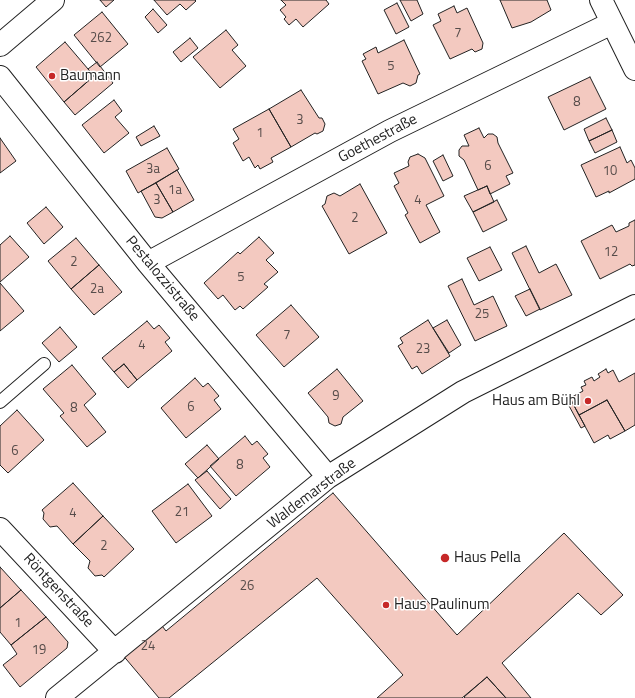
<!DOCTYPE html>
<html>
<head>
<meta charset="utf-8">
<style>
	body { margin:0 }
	canvas { display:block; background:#fff }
</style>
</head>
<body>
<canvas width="635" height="698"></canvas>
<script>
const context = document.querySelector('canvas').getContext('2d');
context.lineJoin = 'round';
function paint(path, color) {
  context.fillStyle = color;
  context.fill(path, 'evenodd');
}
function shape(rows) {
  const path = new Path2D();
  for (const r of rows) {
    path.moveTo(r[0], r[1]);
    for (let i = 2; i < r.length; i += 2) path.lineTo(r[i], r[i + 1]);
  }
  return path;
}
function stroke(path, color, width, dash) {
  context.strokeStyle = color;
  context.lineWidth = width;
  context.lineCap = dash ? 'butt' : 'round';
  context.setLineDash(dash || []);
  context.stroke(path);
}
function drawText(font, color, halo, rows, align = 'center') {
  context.font = font + ' "Titillium Web",sans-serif';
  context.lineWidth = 3;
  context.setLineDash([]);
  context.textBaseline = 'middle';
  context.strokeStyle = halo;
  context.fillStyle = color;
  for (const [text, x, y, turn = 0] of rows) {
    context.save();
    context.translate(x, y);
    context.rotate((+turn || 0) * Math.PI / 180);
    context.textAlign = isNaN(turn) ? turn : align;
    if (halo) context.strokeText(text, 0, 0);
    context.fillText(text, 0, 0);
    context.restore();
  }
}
const building = shape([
	[100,0,114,0,106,7,100,0],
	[154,0,195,0,196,1,186,10,180,4,167,15,154,0],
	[281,0,326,0,329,4,303,27,296,19,289,25,284,19,286,17,280,10,286,5,281,0],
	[400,0,417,0,423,14,411,21,400,0],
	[500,0,547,0,551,10,531,22,512,28,500,0],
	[397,3,409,27,396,34,384,10,397,3],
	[454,6,457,13,467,8,483,43,482,49,475,52,472,49,450,59,433,25,441,21,438,14,454,6],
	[153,9,167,25,158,33,145,17,153,9],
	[102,12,128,44,100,67,74,35,102,12],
	[226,30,238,45,232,50,246,66,220,88,193,57,226,30],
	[190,38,198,48,181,62,173,52,190,38],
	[404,40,420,74,418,75,416,83,410,86,403,83,378,94,362,61,366,59,363,54,376,47,378,53,404,40],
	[65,42,94,76,64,102,36,67,65,42],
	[97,62,113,83,75,115,64,102,94,76,88,69,97,62],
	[590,77,606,109,564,130,548,97,590,77],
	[301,90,319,118,322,118,325,124,323,131,317,134,315,133,291,147,269,109,301,90],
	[114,100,122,111,115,117,129,133,104,153,82,125,114,100],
	[269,109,291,147,271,158,273,162,260,169,258,165,255,168,249,157,243,161,233,143,239,139,233,129,269,109],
	[606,118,612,130,589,141,584,129,606,118],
	[154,126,160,136,141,146,136,137,154,126],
	[479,128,484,138,488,134,493,134,497,137,498,143,513,173,506,176,510,184,490,194,487,186,478,190,464,160,459,156,459,150,462,146,469,146,464,135,479,128],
	[612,130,617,142,595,153,589,141,612,130],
	[0,138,16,161,0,173,0,138],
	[620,147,627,163,631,160,635,168,635,179,609,193,609,191,596,197,581,165,620,147],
	[167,148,179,169,138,193,126,171,167,148],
	[418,154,425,158,444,196,426,205,440,232,420,243,405,215,408,213,394,186,399,183,394,173,409,166,408,162,410,157,418,154],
	[443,155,453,176,443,181,433,161,443,155],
	[177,170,194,200,173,212,156,183,177,170],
	[156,183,173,212,162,218,155,217,141,191,156,183],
	[360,184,387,233,349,254,322,206,325,204,327,196,334,193,340,196,360,184],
	[487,186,494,202,473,212,464,196,487,186],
	[497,200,507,220,483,232,473,212,497,200],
	[46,207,63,227,44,244,27,223,46,207],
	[635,220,635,265,632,266,630,264,600,279,581,241,612,225,616,232,629,226,629,223,635,220],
	[10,236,29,257,0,282,0,245,10,236],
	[259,237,274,253,266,260,278,272,264,284,268,287,243,309,240,306,235,310,223,295,218,299,204,283,238,252,240,254,259,237],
	[76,238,99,265,71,289,48,261,76,238],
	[526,246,539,273,556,264,572,295,540,310,512,253,526,246],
	[490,247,502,270,479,281,467,258,490,247],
	[99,265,122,292,94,315,71,289,99,265],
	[462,279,474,305,493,296,507,326,475,341,448,286,462,279],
	[0,283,24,311,0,331,0,283],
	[530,289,540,309,526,316,515,296,530,289],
	[291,305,319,337,284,367,256,335,291,305],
	[428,320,450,356,422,374,417,366,412,369,398,346,403,343,400,338,428,320],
	[447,320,461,345,449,353,433,328,447,320],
	[147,321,154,329,159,325,170,338,165,342,172,351,137,380,124,364,114,372,102,358,147,321],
	[60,327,77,347,59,362,42,343,60,327],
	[124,364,137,380,128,388,114,372,124,364],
	[72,365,96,394,84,405,106,432,87,447,60,416,64,413,43,389,72,365],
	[337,369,363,401,343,417,341,424,335,426,329,423,328,417,308,393,337,369],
	[606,369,608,373,613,370,619,382,635,373,635,425,625,431,607,400,579,415,570,398,583,391,581,387,586,385,584,381,592,377,594,381,600,377,598,374,606,369],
	[195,378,203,387,208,383,219,396,214,400,221,409,186,438,161,408,195,378],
	[607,400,625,431,610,439,608,435,594,443,579,415,607,400],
	[572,402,585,426,581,428,568,404,572,402],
	[17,410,44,440,8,473,0,465,0,426,17,410],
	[245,436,252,445,257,441,268,454,263,458,270,467,236,496,210,466,245,436],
	[207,445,219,459,198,478,185,464,207,445],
	[207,471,231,499,220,509,195,480,207,471],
	[73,483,103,516,73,544,57,526,50,527,43,519,44,513,42,510,73,483],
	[188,484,212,516,176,543,152,511,188,484],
	[333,493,457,635,564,533,623,595,601,615,578,593,502,663,531,698,506,698,487,677,462,698,377,698,403,675,317,578,169,698,159,698,121,653,159,622,166,631,333,493],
	[103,516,134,549,104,577,102,575,95,576,88,568,90,561,73,544,103,516],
	[0,567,21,590,0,608,0,567],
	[21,590,46,617,11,645,0,632,0,608,21,590],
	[46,617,68,642,67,648,20,687,3,665,17,654,11,645,46,617],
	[487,677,506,698,465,698,464,697,487,677]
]);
paint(building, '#f3c9c0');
stroke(building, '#222', 1);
const service = shape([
	[0,402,44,364]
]);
const minor = shape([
	[601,0,635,69],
	[0,77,148,263,328,477],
	[148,263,390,131,612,23],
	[0,529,115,652],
	[57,698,328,477,463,392,635,306]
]);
const tertiary = shape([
	[0,45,53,0]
]);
stroke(service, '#222', 14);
stroke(minor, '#222', 24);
stroke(tertiary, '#222', 24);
stroke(service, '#fff', 12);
stroke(minor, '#fff', 22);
stroke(tertiary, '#fff', 22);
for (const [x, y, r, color] of [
	[52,76,4,"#c62828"],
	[588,401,4,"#c62828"],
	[445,558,5,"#c62828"],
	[386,605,4,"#c62828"]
]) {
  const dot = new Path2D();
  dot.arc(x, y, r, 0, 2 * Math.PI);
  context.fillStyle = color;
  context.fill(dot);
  stroke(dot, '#fff', 1.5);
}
drawText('13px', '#564c4a', null, [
	["7",458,34],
	["262",101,39],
	["5",391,67],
	["8",577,103],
	["3",300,121],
	["1",260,134],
	["6",488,167],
	["3a",153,170],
	["10",610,172],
	["1a",175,191],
	["3",157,201],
	["4",418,201],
	["2",355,219],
	["12",611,253],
	["2",74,263],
	["5",241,278],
	["2a",97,290],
	["25",482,315],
	["7",287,336],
	["4",142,346],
	["23",423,350],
	["9",336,397],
	["6",191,408],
	["8",74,409],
	["6",15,452],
	["8",240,466],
	["21",182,513],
	["4",73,514],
	["2",104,547],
	["26",247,587],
	["1",18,624],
	["24",148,647],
	["19",39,651]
]);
drawText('15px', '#222', '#fff', [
	["Baumann",60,76],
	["Haus am Bühl",580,401,"right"],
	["Haus Pella",454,558],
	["Haus Paulinum",394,605]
], 'left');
drawText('15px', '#222', '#fff', [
	["Goethestraße",378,139,-28],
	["Pestalozzistraße",162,279,50],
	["Waldemarstraße",312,494,-37],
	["Röntgenstraße",58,591,47]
]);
</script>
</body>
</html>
